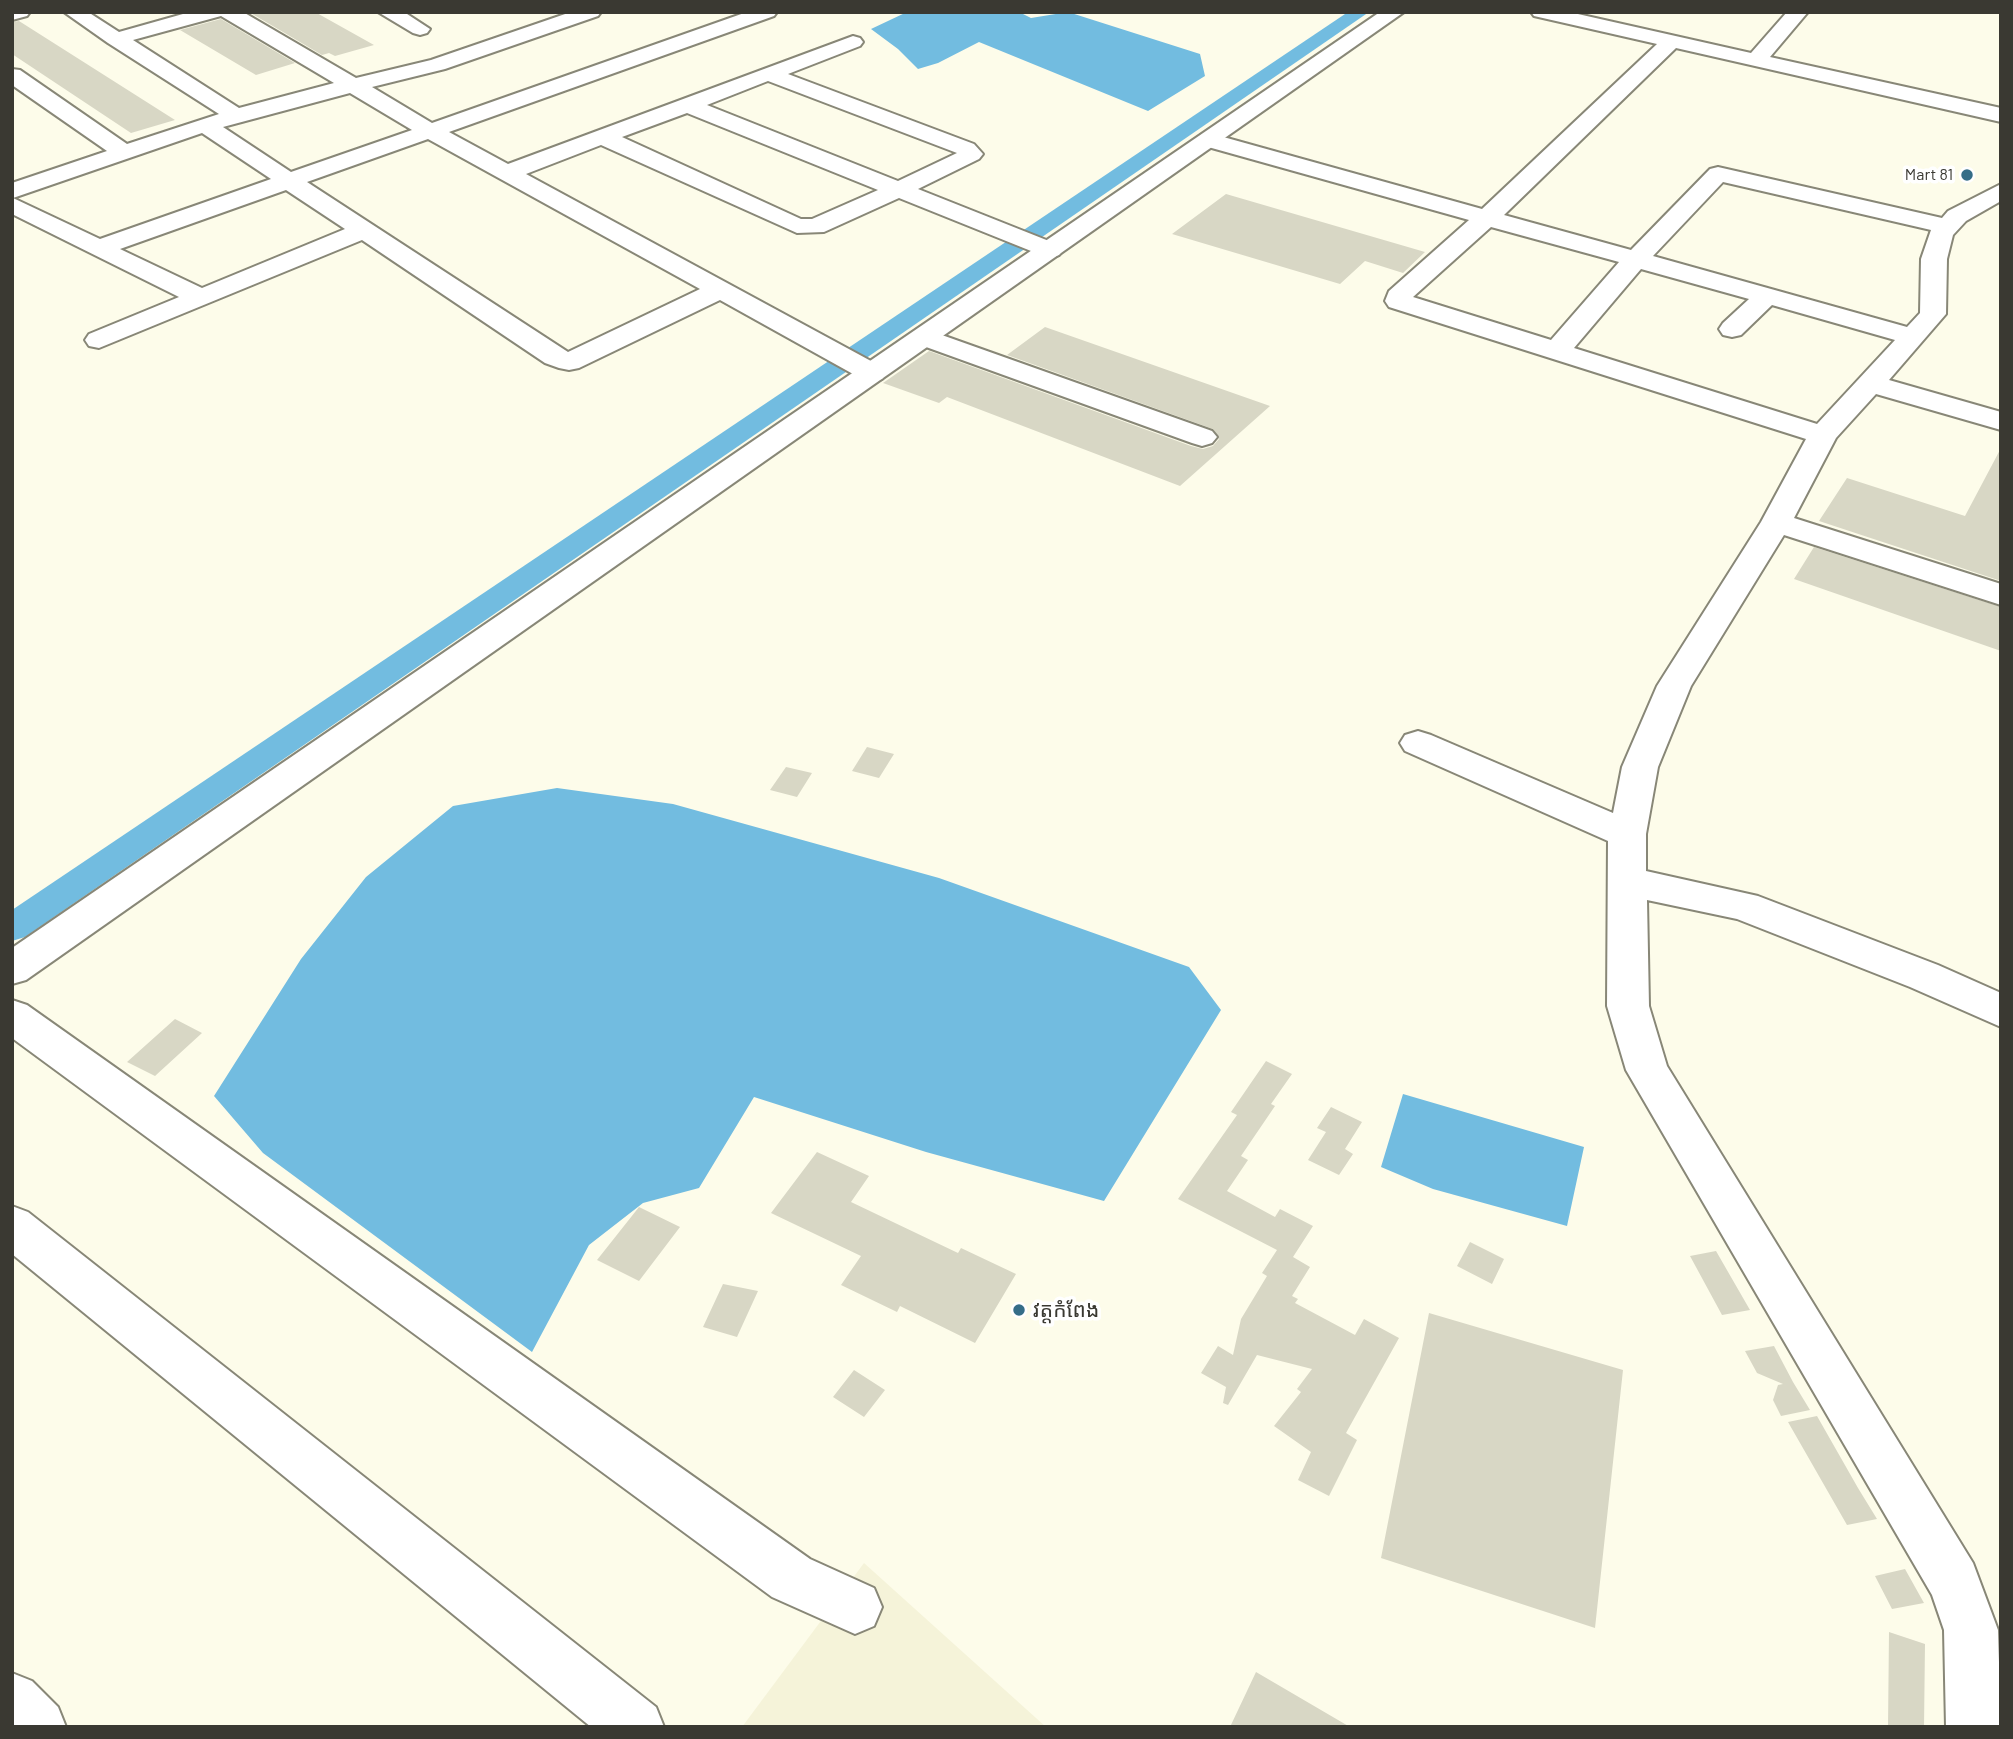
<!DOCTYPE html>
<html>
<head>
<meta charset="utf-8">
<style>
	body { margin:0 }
	#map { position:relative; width:2013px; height:1739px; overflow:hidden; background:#fdfcea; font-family:Barlow,sans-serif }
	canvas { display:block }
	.frame { position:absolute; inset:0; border:14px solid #3a3932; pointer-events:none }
</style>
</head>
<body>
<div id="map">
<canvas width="2013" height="1739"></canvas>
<div class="frame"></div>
</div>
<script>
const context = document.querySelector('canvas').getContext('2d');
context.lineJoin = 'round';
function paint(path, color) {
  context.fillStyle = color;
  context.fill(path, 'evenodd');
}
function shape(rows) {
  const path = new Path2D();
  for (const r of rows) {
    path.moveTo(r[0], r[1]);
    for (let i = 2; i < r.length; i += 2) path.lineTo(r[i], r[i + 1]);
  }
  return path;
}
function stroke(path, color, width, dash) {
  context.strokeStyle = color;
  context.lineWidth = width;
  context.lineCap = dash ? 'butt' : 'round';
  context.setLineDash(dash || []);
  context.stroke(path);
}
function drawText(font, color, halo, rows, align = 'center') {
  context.font = font + ' Barlow,"Noto Sans Khmer",sans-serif';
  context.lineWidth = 7;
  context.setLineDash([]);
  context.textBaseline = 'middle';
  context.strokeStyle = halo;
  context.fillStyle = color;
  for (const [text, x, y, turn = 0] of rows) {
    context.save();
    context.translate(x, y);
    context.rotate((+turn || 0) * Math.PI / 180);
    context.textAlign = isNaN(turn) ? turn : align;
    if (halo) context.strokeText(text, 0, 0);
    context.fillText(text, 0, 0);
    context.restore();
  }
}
paint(shape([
	[864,1563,1046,1727,742,1727]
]), '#f5f3d9');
paint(shape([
	[907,12,1019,12,1031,18,1068,12,1200,54,1205,76,1148,111,979,42,938,63,918,69,898,49,871,29],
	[557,788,673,804,939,878,1189,967,1221,1010,1104,1201,926,1152,754,1097,699,1188,643,1203,589,1245,532,1352,263,1153,214,1096,301,959,366,877,453,806],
	[1403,1094,1584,1147,1567,1226,1433,1189,1381,1167]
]), '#72bce0');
paint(shape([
	[1348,12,1369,12,25,937,12,941,12,910,1348,12]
]), '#72bce0');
paint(shape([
	[249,12,315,12,374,45,335,56,329,53,322,55],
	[221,19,295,63,256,75,180,30],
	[19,21,175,120,131,133,12,54,12,22],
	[1226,194,1425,252,1403,273,1365,261,1340,284,1172,234],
	[1045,327,1270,406,1180,486,947,397,939,403,883,383,929,351,1191,446,1203,449,1213,446,1219,439,1213,429,1007,355],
	[2001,448,2001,581,1819,521,1847,478,1965,516],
	[1814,547,2001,607,2001,651,1794,579],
	[867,747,894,754,879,778,852,771],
	[786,767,812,773,797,797,770,790],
	[175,1019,202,1033,155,1076,127,1062],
	[1266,1061,1292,1074,1271,1104,1275,1106,1241,1156,1248,1160,1227,1191,1275,1217,1280,1209,1313,1226,1293,1257,1310,1267,1292,1296,1298,1299,1295,1303,1355,1335,1364,1319,1399,1338,1346,1433,1357,1440,1329,1496,1298,1480,1311,1452,1274,1426,1301,1392,1297,1389,1312,1369,1257,1355,1228,1405,1223,1403,1226,1387,1201,1373,1218,1346,1233,1355,1241,1319,1267,1276,1262,1273,1277,1250,1178,1199,1237,1115,1231,1112],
	[1331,1107,1362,1122,1345,1149,1353,1154,1339,1175,1308,1160,1326,1132,1317,1128],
	[817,1152,869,1176,851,1202,958,1253,961,1248,1016,1274,975,1343,900,1306,897,1312,841,1285,861,1256,771,1213],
	[639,1207,680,1227,639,1281,597,1260],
	[1470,1242,1504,1259,1492,1284,1457,1266],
	[1716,1251,1735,1284,1750,1310,1722,1315,1690,1256],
	[723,1284,758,1291,737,1337,703,1327],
	[1429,1313,1623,1370,1595,1628,1381,1558],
	[1774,1346,1793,1382,1810,1410,1781,1416,1773,1400,1778,1385,1783,1384,1757,1373,1745,1351],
	[854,1370,885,1390,864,1417,833,1397],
	[1817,1416,1858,1488,1877,1519,1847,1525,1788,1422],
	[1905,1569,1924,1603,1892,1609,1875,1576],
	[1889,1632,1925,1644,1924,1727,1888,1727],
	[1256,1672,1350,1727,1230,1727]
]), '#d8d7c5');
const street = shape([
	[12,12,30,12,27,16,12,20,12,12],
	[64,12,88,12,119,32,190,12,243,12,356,78,431,60,571,12,601,12,598,16,445,69,372,87,432,123,747,12,777,12,774,16,449,132,508,164,853,36,860,38,863,42,860,46,788,74,974,144,983,154,979,159,918,189,1059,245,1063,250,1059,255,1050,258,1041,255,899,198,824,232,797,233,601,145,526,174,882,367,886,373,882,379,872,381,862,379,720,300,579,368,569,370,559,368,545,363,362,240,99,348,89,346,85,340,89,334,179,297,12,214,12,183,107,151,12,85,12,69,20,70,127,144,219,114,108,43,64,12],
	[221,16,334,83,239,108,133,40,221,16],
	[768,81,957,153,898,181,707,105,768,81],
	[350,93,412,130,291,172,223,127,350,93],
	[687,113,878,190,812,219,801,219,622,137,687,113],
	[202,133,271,179,100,239,13,198,202,133],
	[428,139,700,289,568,352,307,182,428,139],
	[286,190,345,229,202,288,120,249,286,190],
	[378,12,404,12,430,29,427,33,420,35,413,33,378,12],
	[1531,12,1569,12,1751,53,1787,12,1808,12,1770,57,2001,108,2001,122,1676,48,1504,215,1631,250,1710,169,1718,167,1942,218,1948,211,2001,184,2001,201,1966,221,1953,235,1947,259,1946,314,1889,380,2001,412,2001,430,1876,394,1836,438,1794,518,2001,584,2001,605,1784,535,1691,686,1658,767,1646,834,1646,871,1758,896,1938,965,2001,993,2001,1027,1910,987,1737,919,1647,900,1649,1006,1667,1066,1973,1563,1998,1630,2001,1727,1946,1727,1944,1630,1932,1595,1626,1070,1607,1006,1608,841,1405,751,1400,743,1405,735,1418,731,1431,735,1613,813,1622,767,1657,686,1761,522,1806,439,1389,307,1385,301,1389,291,1469,220,1201,145,1198,140,1201,135,1209,133,1482,209,1657,44,1534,16,1531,12],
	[1723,182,1931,230,1921,259,1920,313,1907,327,1653,256,1723,182],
	[1491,227,1619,262,1551,340,1413,297,1491,227],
	[1641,269,1749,299,1723,323,1719,329,1723,335,1732,337,1741,335,1772,305,1895,340,1817,424,1574,348,1641,269],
	[925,329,1212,431,1217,437,1212,443,1202,446,1192,443,915,343,912,337,915,331,925,329],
	[12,1000,27,1005,810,1559,874,1588,882,1607,874,1626,855,1634,772,1597,12,1038,12,1000],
	[12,1206,28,1212,656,1707,664,1727,591,1727,12,1254,12,1206],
	[12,1673,32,1681,58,1707,66,1727,12,1727,12,1673]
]);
const secondary = shape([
	[1380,12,1404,12,26,980,12,984,12,948,1380,12]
]);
stroke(street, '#888777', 4);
stroke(secondary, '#888777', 4);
paint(street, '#fff');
paint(secondary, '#fff');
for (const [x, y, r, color] of [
	[1967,175,7,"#356d87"],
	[1019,1310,7,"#356d87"]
]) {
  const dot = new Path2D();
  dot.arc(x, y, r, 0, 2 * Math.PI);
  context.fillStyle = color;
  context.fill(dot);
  stroke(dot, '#fff', 2.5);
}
drawText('16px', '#3a3932', '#fff', [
	["Mart 81",1953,175]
], 'right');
drawText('21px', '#3a3932', '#fff', [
	["វត្តកំពែង",1033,1310]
], 'left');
</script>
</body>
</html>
